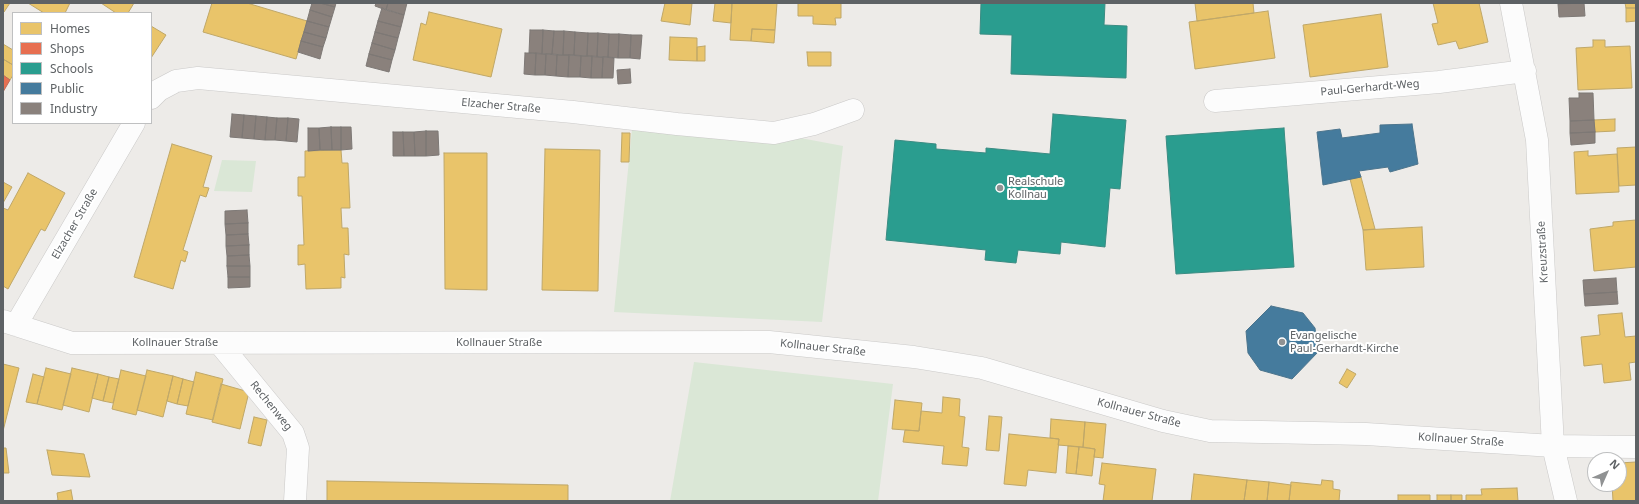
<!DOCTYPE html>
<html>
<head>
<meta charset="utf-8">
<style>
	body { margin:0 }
	#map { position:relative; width:1639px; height:504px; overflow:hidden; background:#edebe8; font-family:"Noto Sans",sans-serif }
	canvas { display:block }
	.frame { position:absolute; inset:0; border:4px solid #5e6265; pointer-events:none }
	.legend { position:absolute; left:12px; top:12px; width:140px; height:112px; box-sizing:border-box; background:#fff; border:1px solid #bfc0c1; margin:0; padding:5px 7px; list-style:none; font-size:12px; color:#5e6265 }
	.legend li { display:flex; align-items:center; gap:8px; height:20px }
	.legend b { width:20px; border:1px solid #bfc0c1 }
	.north { position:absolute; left:1587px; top:452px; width:40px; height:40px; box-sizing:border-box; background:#fff; border:1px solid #bfc0c1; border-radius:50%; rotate:45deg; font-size:11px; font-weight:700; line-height:16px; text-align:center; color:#5e6265 }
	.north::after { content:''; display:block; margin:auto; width:14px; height:18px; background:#909293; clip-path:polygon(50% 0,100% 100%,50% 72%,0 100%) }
</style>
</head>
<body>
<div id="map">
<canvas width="1639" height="504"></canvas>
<div class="frame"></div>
<ul class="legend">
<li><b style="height:11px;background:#e9c46a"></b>Homes</li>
<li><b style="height:11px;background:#e76f51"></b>Shops</li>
<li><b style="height:11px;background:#2a9d8f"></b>Schools</li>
<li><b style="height:11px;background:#457b9d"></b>Public</li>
<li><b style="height:11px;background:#8a817c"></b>Industry</li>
</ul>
<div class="north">N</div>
</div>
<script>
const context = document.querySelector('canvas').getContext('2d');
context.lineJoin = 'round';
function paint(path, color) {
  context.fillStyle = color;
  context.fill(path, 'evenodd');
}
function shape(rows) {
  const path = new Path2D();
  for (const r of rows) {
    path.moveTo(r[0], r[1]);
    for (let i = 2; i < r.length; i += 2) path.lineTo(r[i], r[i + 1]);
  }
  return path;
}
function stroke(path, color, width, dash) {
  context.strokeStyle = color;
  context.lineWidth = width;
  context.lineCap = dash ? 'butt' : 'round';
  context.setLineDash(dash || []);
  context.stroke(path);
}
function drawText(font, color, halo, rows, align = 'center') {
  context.font = font + ' "Noto Sans",sans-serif';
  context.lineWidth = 4;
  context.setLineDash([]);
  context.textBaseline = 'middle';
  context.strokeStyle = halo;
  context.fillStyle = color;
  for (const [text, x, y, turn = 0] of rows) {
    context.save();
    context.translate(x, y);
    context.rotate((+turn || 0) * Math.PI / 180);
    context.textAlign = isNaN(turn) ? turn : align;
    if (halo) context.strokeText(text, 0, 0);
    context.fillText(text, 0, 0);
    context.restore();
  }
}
paint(shape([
	[633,119,774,133,843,146,822,322,614,312],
	[222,160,256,161,252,192,214,191],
	[694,362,893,384,878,501,670,501]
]), '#dae7d6');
const homes = shape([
	[3,3,10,3,4,12,3,11,3,3],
	[28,3,70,3,65,13,44,13,28,3],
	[101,3,134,3,128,13,116,13,101,3],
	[212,3,247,3,307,21,296,59,203,32,212,3],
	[665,3,692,3,690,25,661,21,665,3],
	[715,3,732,3,731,23,713,21,715,3],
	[732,3,777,3,775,30,752,29,751,41,730,40,732,3],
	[798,3,841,3,841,18,835,18,836,25,813,24,813,16,798,16,798,3],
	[1195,3,1253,3,1254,13,1197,21,1195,3],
	[1433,3,1479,3,1488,42,1459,49,1456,41,1438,45,1432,24,1438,23,1433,3],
	[1625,3,1636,3,1636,8,1626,8,1625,3],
	[1626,8,1636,8,1636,21,1626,22,1626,8],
	[1268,11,1275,58,1195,69,1189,22,1268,11],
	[429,12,502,29,491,77,413,60,421,23,426,25,429,12],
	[1381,14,1388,67,1310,77,1303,25,1381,14],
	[151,26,166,35,151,58,151,26],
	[752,29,775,30,774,43,751,41,752,29],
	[670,37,697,38,697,61,669,60,670,37],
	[1593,40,1605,40,1605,47,1630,46,1632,88,1578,90,1576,48,1593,47,1593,40],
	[3,44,13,50,13,65,3,59,3,44],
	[705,46,705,61,697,61,697,47,705,46],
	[807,52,831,52,831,66,808,66,807,52],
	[3,59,13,65,13,75,10,80,3,75,3,59],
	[1615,119,1615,131,1595,132,1594,120,1615,119],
	[622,133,630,133,629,162,621,162,622,133],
	[172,144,212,156,203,187,209,188,206,197,200,195,183,250,188,252,185,262,181,260,173,289,134,277,172,144],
	[1636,147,1636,185,1619,186,1617,148,1636,147],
	[545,149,600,150,598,291,542,290,545,149],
	[341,150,342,163,348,163,350,208,341,208,342,228,348,228,349,255,344,254,345,278,341,277,341,288,306,289,305,264,298,265,298,245,304,245,302,196,298,196,298,177,305,177,305,151,341,150],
	[1588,151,1588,156,1617,154,1619,192,1576,194,1574,152,1588,151],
	[444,153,487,153,487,290,445,289,444,153],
	[28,173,65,193,45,231,41,229,8,289,3,286,3,208,8,210,28,173],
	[1361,177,1375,229,1363,230,1350,179,1361,177],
	[3,182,12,187,3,203,3,182],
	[1636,220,1636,267,1594,271,1590,229,1613,226,1613,222,1636,220],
	[1422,227,1424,267,1366,270,1363,230,1422,227],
	[1622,313,1625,337,1636,336,1636,362,1629,363,1631,380,1604,383,1602,364,1584,366,1581,337,1600,335,1598,315,1622,313],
	[3,364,19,368,3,431,3,364],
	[46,368,71,374,62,410,37,404,46,368],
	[72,368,98,374,89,412,63,405,72,368],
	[1347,369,1356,374,1347,388,1339,383,1347,369],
	[121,370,146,376,136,415,112,409,121,370],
	[147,370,173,376,163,417,137,410,147,370],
	[196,372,223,379,213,420,186,414,196,372],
	[33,374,44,377,37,404,26,402,33,374],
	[98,374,109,377,103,401,92,398,98,374],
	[173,376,183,379,177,404,167,401,173,376],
	[109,377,119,379,113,403,103,401,109,377],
	[183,379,194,382,188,406,177,404,183,379],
	[221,384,249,392,240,429,212,422,221,384],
	[943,397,960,399,959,416,965,417,962,447,969,448,967,466,942,464,944,446,903,442,905,430,919,431,921,411,942,413,943,397],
	[895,400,922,403,919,431,892,429,895,400],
	[989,416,1002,417,999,451,986,450,989,416],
	[254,417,267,420,261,446,248,443,254,417],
	[1051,419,1085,422,1083,447,1058,445,1059,439,1050,438,1051,419],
	[1085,422,1106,424,1103,458,1094,457,1095,449,1083,447,1085,422],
	[1009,434,1059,439,1056,473,1028,470,1026,486,1004,484,1009,434],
	[1068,446,1079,447,1076,474,1066,473,1068,446],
	[1079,447,1095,449,1092,476,1076,474,1079,447],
	[3,448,6,448,9,473,3,473,3,448],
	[47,450,84,454,90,477,52,475,47,450],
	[1636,462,1636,501,1613,501,1612,484,1619,484,1619,463,1636,462],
	[1102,463,1156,469,1152,501,1103,501,1105,485,1099,484,1102,463],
	[1194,474,1247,480,1244,501,1191,501,1194,474],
	[1247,480,1269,482,1267,501,1244,501,1247,480],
	[1322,480,1333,481,1333,489,1340,490,1339,501,1289,501,1291,482,1321,485,1322,480],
	[327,481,568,485,568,501,327,501,327,481],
	[1269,482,1291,485,1289,501,1267,501,1269,482],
	[1517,488,1518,501,1466,501,1466,495,1482,495,1481,489,1517,488],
	[71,490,73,501,54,501,58,500,57,493,71,490],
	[1398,495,1430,495,1430,501,1398,501,1398,495],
	[1437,495,1451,495,1451,501,1437,501,1437,495],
	[1451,495,1462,495,1462,501,1451,501,1451,495]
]);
paint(homes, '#e9c46a');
stroke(homes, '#bfa768', 1);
const shops = shape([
	[3,75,10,80,3,92,3,75]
]);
paint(shops, '#e76f51');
stroke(shops, '#be6b57', 1);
const schools = shape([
	[981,3,1105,3,1104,25,1127,26,1126,78,1011,74,1012,35,980,34,981,3],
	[1053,114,1126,120,1120,189,1110,188,1105,247,1061,242,1060,254,1018,250,1016,263,985,260,986,250,886,240,895,140,936,144,936,149,986,153,986,148,1050,154,1053,114],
	[1284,128,1294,267,1176,274,1166,136,1284,128]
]);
paint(schools, '#2a9d8f');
stroke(schools, '#3a8b82', 1);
const public = shape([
	[1412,124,1418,164,1390,172,1388,167,1359,171,1361,177,1323,185,1317,132,1340,129,1342,138,1380,133,1380,125,1412,124],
	[1271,306,1303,313,1315,328,1318,352,1292,379,1260,370,1248,353,1246,331,1271,306]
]);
paint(public, '#457b9d');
stroke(public, '#4c748c', 1);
const industry = shape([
	[312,3,320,3,335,7,332,17,310,10,312,3],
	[320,3,336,3,335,7,320,3],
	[376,3,388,3,386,10,375,6,376,3],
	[388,3,407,3,404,15,386,10,388,3],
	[1584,3,1585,16,1559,17,1558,4,1584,3],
	[382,8,404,15,401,27,378,21,382,8],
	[310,10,332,17,329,27,307,21,310,10],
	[307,21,329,27,326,38,304,32,307,21],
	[378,21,401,27,398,38,375,32,378,21],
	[530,30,543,30,542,54,529,53,530,30],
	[543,30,554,31,552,54,542,54,543,30],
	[554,31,564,31,563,55,552,54,554,31],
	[564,31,575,32,574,55,563,55,564,31],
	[304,32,326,38,323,47,301,41,304,32],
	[375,32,398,38,395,50,372,43,375,32],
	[575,32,588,33,587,56,574,55,575,32],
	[588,33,598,33,597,57,587,56,588,33],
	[598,33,609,34,608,57,597,57,598,33],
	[609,34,619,34,618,58,608,57,609,34],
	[619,34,631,35,630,58,618,58,619,34],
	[631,35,642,35,640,59,630,58,631,35],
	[301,41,323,47,320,59,298,52,301,41],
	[372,43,395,50,392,60,369,54,372,43],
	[525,53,536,53,535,75,524,74,525,53],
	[536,53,546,54,545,75,535,75,536,53],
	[369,54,392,60,389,72,366,66,369,54],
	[546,54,557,55,556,76,545,75,546,54],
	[557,55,569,55,568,77,556,76,557,55],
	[569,55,581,56,580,77,568,77,569,55],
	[581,56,592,56,591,78,580,77,581,56],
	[592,56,603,57,602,78,591,78,592,56],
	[603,57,614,58,613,78,602,78,603,57],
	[630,69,631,83,618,84,617,70,630,69],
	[1579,93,1593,93,1594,120,1570,121,1569,98,1579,98,1579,93],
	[232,114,244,115,242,138,230,137,232,114],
	[244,115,256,116,254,139,242,138,244,115],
	[256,116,267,117,265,140,254,139,256,116],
	[267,117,277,118,275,140,265,140,267,117],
	[277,118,288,118,286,141,275,140,277,118],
	[288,118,299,119,297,142,286,141,288,118],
	[1594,120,1595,132,1570,133,1570,121,1594,120],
	[331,127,341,127,341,150,332,150,331,127],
	[331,127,332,150,320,150,319,128,331,127],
	[341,127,351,127,352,149,341,150,341,127],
	[308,128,319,128,320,150,308,151,308,128],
	[426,131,426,156,415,156,414,132,426,131],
	[426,131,438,131,439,155,426,156,426,131],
	[393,132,403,132,404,156,393,156,393,132],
	[403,132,414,132,415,156,404,156,403,132],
	[1595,132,1595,143,1571,145,1570,133,1595,132],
	[247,210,248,223,225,224,225,211,247,210],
	[248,223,248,234,226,235,225,224,248,223],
	[248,234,249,245,226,246,226,235,248,234],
	[249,245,249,255,227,256,226,246,249,245],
	[249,255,250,266,227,266,227,256,249,255],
	[227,266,250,266,250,277,228,277,227,266],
	[228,277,250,277,250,287,228,288,228,277],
	[1616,278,1617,292,1584,294,1583,280,1616,278],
	[1617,292,1618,304,1585,306,1584,294,1617,292]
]);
paint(industry, '#8a817c');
stroke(industry, '#7d7875', 1);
const minor = shape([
	[1511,3,1537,140,1553,446,1566,501],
	[151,98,159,90,176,81,198,78,573,112,677,124,774,133,814,124,853,110],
	[1215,101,1439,82,1525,71],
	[3,321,72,343,769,342,914,357,982,368,1163,421,1210,431,1366,434,1553,446,1636,447],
	[16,325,134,123],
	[220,344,293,433,298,448,295,501]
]);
stroke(minor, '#cac9c8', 23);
stroke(minor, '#fcfcfc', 22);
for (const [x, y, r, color] of [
	[1000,188,4,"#909293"],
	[1282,342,4,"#909293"]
]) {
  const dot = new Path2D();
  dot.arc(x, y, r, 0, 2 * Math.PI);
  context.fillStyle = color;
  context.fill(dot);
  stroke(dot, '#fff', 1.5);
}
drawText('11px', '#5e6265', '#fff', [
	["Paul-Gerhardt-Weg",1370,88,-5],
	["Elzacher Straße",501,106,5],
	["Elzacher Straße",75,224,-60],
	["Kreuzstraße",1543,252,-93],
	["Kollnauer Straße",175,343],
	["Kollnauer Straße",499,343],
	["Kollnauer Straße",823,348,6],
	["Rechenweg",271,406,51],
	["Kollnauer Straße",1139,413,15],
	["Kollnauer Straße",1461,440,4]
]);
drawText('11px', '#5e6265', '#fff', [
	["Realschule",1008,182],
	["Kollnau",1008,195],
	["Evangelische",1290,336],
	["Paul-Gerhardt-Kirche",1290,349]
], 'left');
</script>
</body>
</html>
